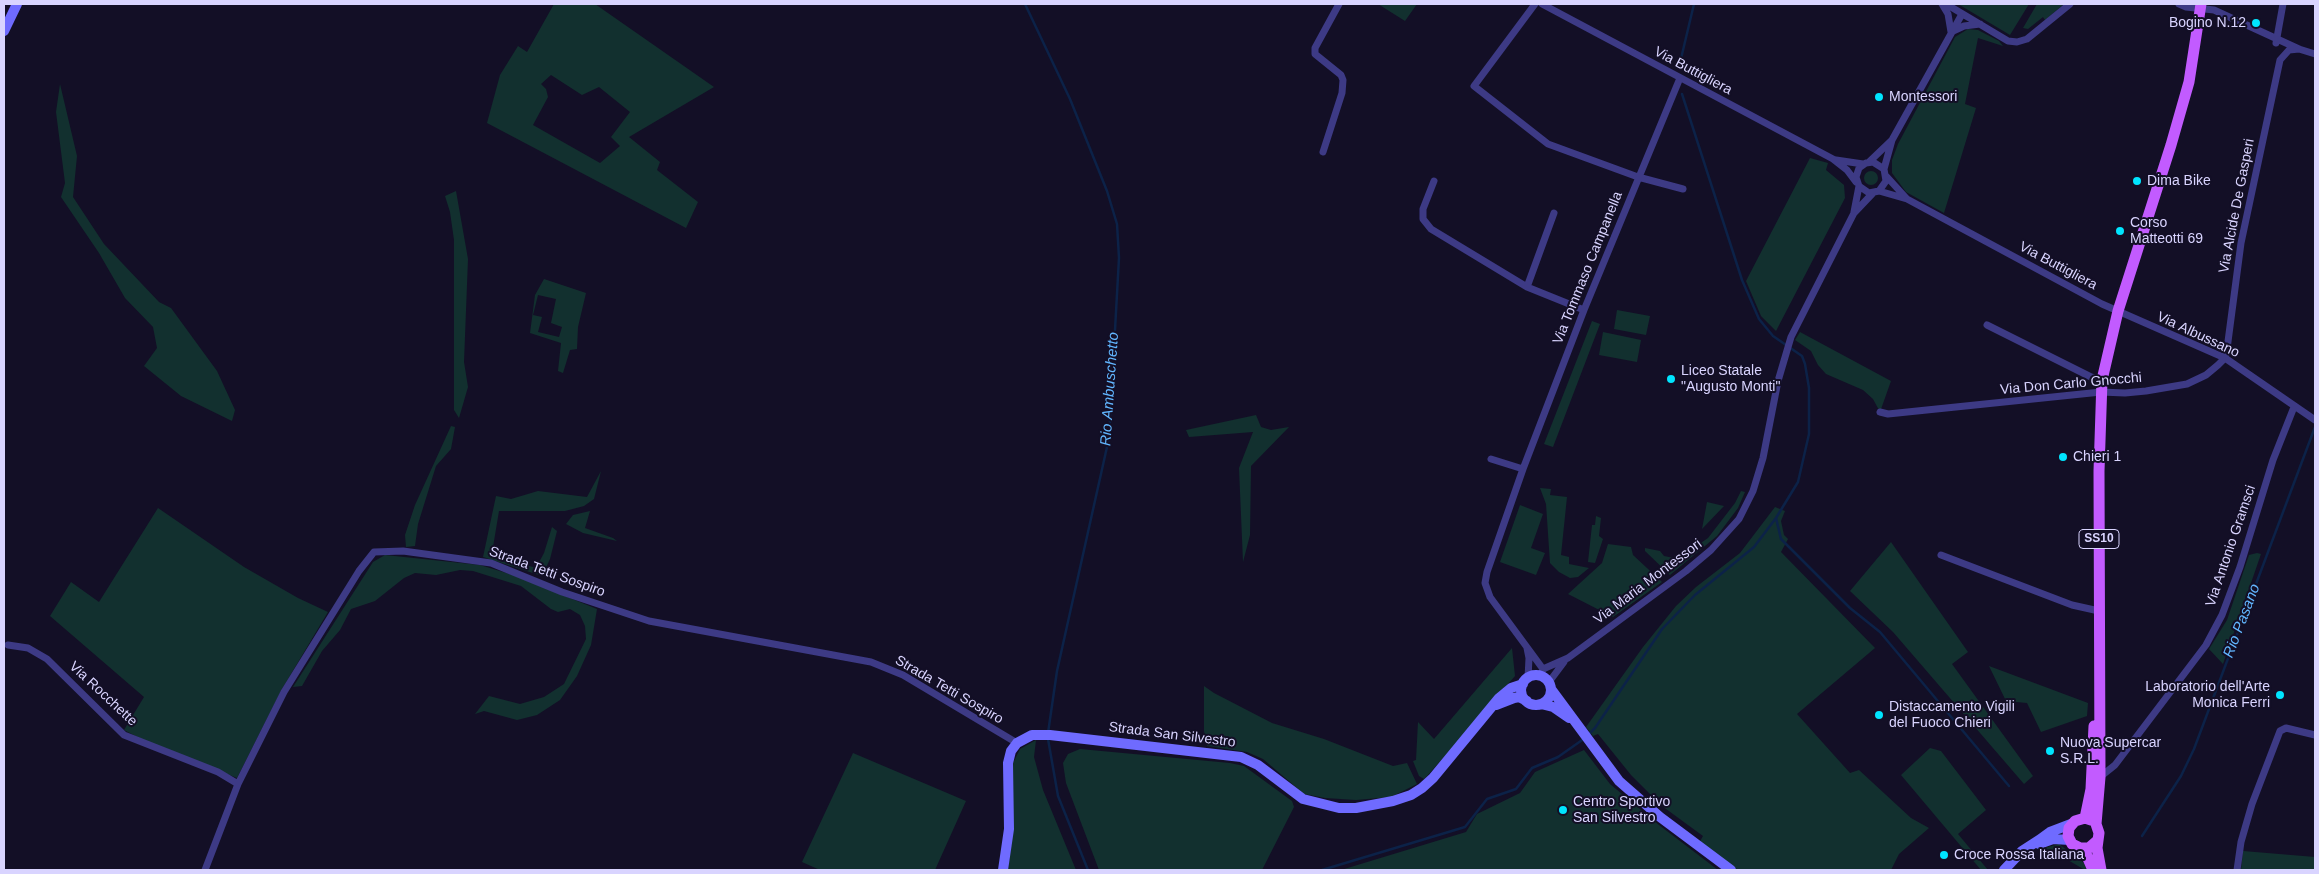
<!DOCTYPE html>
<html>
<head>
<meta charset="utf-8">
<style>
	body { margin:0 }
	#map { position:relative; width:2319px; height:874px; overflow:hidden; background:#130f26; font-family:Helvetica,sans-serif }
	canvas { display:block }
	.frame { position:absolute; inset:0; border:5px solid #d9d4ff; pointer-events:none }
</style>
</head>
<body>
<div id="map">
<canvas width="2319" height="874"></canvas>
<div class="frame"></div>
</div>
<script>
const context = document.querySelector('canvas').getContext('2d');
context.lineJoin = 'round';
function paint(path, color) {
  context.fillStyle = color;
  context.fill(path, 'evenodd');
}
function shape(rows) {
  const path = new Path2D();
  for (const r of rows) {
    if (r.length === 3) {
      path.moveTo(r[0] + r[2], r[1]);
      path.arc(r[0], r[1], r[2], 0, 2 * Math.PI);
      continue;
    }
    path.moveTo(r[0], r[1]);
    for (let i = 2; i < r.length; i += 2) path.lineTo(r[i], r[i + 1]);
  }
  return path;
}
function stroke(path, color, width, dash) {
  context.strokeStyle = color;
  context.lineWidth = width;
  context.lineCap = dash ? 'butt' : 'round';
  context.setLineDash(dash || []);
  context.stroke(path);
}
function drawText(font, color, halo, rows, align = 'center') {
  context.font = font + ' Helvetica,sans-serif';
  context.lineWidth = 4;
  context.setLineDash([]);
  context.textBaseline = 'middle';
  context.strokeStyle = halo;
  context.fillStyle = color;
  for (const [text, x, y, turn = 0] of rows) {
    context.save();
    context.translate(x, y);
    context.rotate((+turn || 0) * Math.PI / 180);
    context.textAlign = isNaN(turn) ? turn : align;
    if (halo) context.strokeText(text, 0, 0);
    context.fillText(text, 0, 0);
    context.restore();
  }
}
paint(shape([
	[554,4,595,4,714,87,629,137,660,162,657,170,698,202,686,228,487,123,500,75,518,46,527,52],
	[551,75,582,95,599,87,630,112,611,137,620,146,600,163,533,125,548,97,546,89,541,84],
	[1378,4,1417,4,1405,21],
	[1958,4,2029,4,2010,35],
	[2037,4,2064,4,2045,20,2043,17,2028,29,2023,28],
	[1968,29,1978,30,1999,41,2003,46,1978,38,1965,104,1976,108,1944,213,1906,192,1892,173,1892,160,1898,144,1955,37],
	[60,84,77,156,73,197,104,244,159,302,171,308,217,371,235,410,232,421,181,396,144,366,157,348,153,327,125,298,99,253,61,197,65,183,56,112],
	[1810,158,1828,163,1826,170,1844,185,1845,198,1776,331,1761,316,1746,281],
	[1871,178,7],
	[456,191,468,259,464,362,468,387,459,418,454,410,454,240,450,212,445,196],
	[544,279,586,293,578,327,577,349,570,350,563,373,558,371,561,343,530,333,535,295],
	[538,295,556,299,551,323,562,327,559,337,538,332,542,317,533,315],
	[1617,310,1650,316,1646,335,1614,329],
	[1592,321,1600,324,1553,447,1544,444],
	[1603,332,1641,340,1637,362,1599,355],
	[1800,332,1891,381,1880,412,1873,399,1863,390,1826,374,1818,365,1811,351,1795,340],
	[1256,415,1261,427,1271,430,1289,427,1251,466,1250,535,1243,562,1239,468,1253,432,1189,437,1186,430],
	[451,426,455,427,451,449,436,466,418,524,415,546,406,547,405,535,415,505],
	[601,471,594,499,584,506,565,511,499,511,493,547,503,552,503,558,536,568,544,553,552,527,557,531,550,559,542,576,483,557,496,496,511,499,538,491,587,497],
	[1540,488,1551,489,1550,495,1567,497,1561,555,1569,557,1569,564,1589,568,1578,577,1570,578,1559,572,1550,563,1546,504],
	[1741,491,1745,492,1738,508,1717,536,1670,575,1645,551,1645,548,1660,551,1664,556,1674,558,1685,554,1708,538,1735,503],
	[1707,502,1724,506,1702,529],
	[1520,505,1543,514,1531,548,1545,553,1536,575,1500,562],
	[1775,507,1785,511,1781,521,1784,535,1788,539,1781,552,1875,648,1797,714,1850,773,1859,770,1911,818,1929,828,1899,854,1891,870,1738,870,1699,843,1703,836,1662,806,1631,775,1598,734,1593,736,1586,727,1643,647,1676,606,1696,587,1740,553],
	[158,508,244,567,298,598,328,612,282,689,237,778,149,743,124,730,144,697,50,616,71,582,99,602],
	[590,511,585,528,613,538,617,541,583,533,566,524,573,515],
	[1596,516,1601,518,1599,536,1603,539,1595,563,1588,562,1592,525,1595,525],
	[1891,542,1968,652,1952,664,2033,776,2024,784,1893,632,1850,591],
	[1608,544,1631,547,1633,555,1662,582,1613,617,1568,594,1602,563],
	[2257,553,2261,554,2223,664,2209,649,2227,620,2249,555],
	[385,555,480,565,513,575,597,609,591,645,577,676,560,700,537,715,517,720,484,711,475,714,489,696,520,704,544,697,564,684,586,639,585,626,580,615,570,609,558,612,551,609,521,586,473,571,460,570,436,575,415,573,404,578,375,601,351,609,340,630,322,651,302,686,293,687,373,562],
	[1512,648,1515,676,1428,775,1424,779,1419,776,1413,761,1416,760,1418,722,1434,739],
	[1989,666,2088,703,2087,716,2041,732,2027,703,2006,701],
	[1204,686,1214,693,1272,723,1324,739,1393,766,1407,763,1417,784,1391,797,1356,800,1325,798,1304,794,1263,759,1247,752,1207,746,1204,731],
	[1036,740,1034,757,1043,790,1076,870,1008,870,1013,830,1012,765,1020,749],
	[1930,748,1941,751,1986,810,1958,834,1988,870,1981,870,1901,775],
	[1080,749,1230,763,1244,766,1292,801,1294,807,1262,870,1099,870,1066,783,1063,763,1068,754],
	[1584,750,1610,784,1659,825,1718,870,1341,870,1466,832,1477,814,1520,793,1535,772],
	[853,753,966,801,935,870,820,870,802,862],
	[2059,844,2084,863,2086,868,2085,870,2049,849,2046,853,2041,849],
	[2243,851,2315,857,2315,870,2241,870]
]), '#12302f');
stroke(shape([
	[1025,4,1070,99,1107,191,1117,224,1119,258,1109,438,1057,671,1048,733],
	[1679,67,1694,4],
	[1776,518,1781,539,1850,608,1880,632,2009,786],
	[1589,734,1595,728,1662,629,1695,595,1754,547,1776,518,1798,482,1809,434,1809,388,1805,364,1802,356,1773,336,1759,319,1742,280,1682,94],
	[1048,739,1058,796,1088,870],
	[2142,836,2181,776,2194,749,2315,427],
	[1322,870,1465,827,1487,799,1516,789,1532,768,1558,757,1585,738]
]), '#0c2248', 2.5);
stroke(shape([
	[1535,4,1474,86,1548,144,1638,177,1683,189],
	[1542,4,1833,159,1847,170,1856,182],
	[1942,4,1948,14,1951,32,1964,26,1980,24],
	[1946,4,2008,41,2017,42,2027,39,2070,4],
	[2179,4,2186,7,2214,10,2299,49,2315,54],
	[2276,43,2283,4],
	[1323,152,1342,93,1343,80,1341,75,1315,54,1315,48,1339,4],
	[1836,160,1863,164],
	[1869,162,1892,140],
	[1884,169,1892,140,1962,14],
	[1887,177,1907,199],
	[1434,181,1423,209,1423,219,1431,229,1527,287,1584,310],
	[1879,191,1907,199,2102,304,2225,358,2315,420],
	[1854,212,1859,186,1856,177,1859,168,1866,163,1873,162,1884,169,1886,181,1879,191,1869,193,1859,186],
	[1527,287,1554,213],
	[1987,325,2091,377,2102,380],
	[1880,412,1888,414,2101,392,2125,393,2146,391,2187,384,2206,375,2218,365,2225,358,2227,349,2241,243,2280,60,2289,50,2299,49],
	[1491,459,1523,469],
	[1941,555,2072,605,2099,611],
	[8,645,28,648,47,659,124,735,218,772,238,784],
	[1527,648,1529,658,1528,678],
	[1543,669,1490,597,1485,583,1487,572,1523,469,1584,310,1680,78],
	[1541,676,1543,669,1568,658,1686,571,1711,550,1739,519,1753,491,1763,458,1778,381,1791,337,1854,213,1873,193],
	[1549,682,1564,662],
	[2100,777,2115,765,2206,645,2222,615,2240,567,2273,460,2294,407],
	[205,870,238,784,284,692,359,571,374,552,403,551,491,563,562,592,649,621,871,662,903,675,1017,743],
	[2237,870,2241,842,2252,804,2280,731,2286,728,2315,735]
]), '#3d3a85', 7);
stroke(shape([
	[4,31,17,4],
	[1536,690,15],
	[1551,689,1619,781,1660,817,1731,870],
	[1541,704,1553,707,1569,718],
	[1496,705,1514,698,1519,697,1527,701],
	[2039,844,2053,839,2070,840],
	[1003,870,1009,829,1008,763,1011,751,1017,743,1032,735,1050,735,1241,757,1258,765,1303,799,1339,808,1356,808,1393,801,1411,795,1422,788,1433,778,1499,698,1511,688,1523,684],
	[2004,870,2022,851,2039,840,2050,832,2071,824]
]), '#6f6bff', 10);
stroke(shape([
	[2085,818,2091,789,2094,726],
	[2091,820,2085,818,2075,821,2069,828,2068,836,2072,844,2080,848,2089,848,2097,841],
	[2084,849,2093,870],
	[2101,870,2097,848,2099,833,2096,824,2100,777,2099,471,2102,380,2118,311,2171,145,2189,82,2201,4]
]), '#c25bff', 11);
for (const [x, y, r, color] of [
	[2256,23,5,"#00e5ff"],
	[1879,97,5,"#00e5ff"],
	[2137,181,5,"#00e5ff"],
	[2120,231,5,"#00e5ff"],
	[1671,379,5,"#00e5ff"],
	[2063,457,5,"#00e5ff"],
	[2280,695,5,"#00e5ff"],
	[1879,715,5,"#00e5ff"],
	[2050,751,5,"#00e5ff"],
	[1563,810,5,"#00e5ff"],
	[1944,855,5,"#00e5ff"]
]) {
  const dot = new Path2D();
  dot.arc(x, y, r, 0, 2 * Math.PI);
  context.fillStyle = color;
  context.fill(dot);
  stroke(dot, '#130f26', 2);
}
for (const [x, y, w] of [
	[2099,539,40]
]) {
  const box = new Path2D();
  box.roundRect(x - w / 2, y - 9.5, w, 19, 4);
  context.fillStyle = '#130f26';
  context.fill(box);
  stroke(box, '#d9d4ff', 1);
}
drawText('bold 12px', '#d9d4ff', null, [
	["SS10",2099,539]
]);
drawText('14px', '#d9d4ff', '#130f26', [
	["Bogino N.12",2246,23,"right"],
	["Montessori",1889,97],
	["Dima Bike",2147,181],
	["Corso",2130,223],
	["Matteotti 69",2130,239],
	["Liceo Statale",1681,371],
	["\"Augusto Monti\"",1681,387],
	["Chieri 1",2073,457],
	["Laboratorio dell'Arte",2270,687,"right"],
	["Monica Ferri",2270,703,"right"],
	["Distaccamento Vigili",1889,707],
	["del Fuoco Chieri",1889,723],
	["Nuova Supercar",2060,743],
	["S.R.L.",2060,759],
	["Centro Sportivo",1573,802],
	["San Silvestro",1573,818],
	["Croce Rossa Italiana",1954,855]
], 'left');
drawText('14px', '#d9d4ff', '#130f26', [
	["Via Buttigliera",1693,71,28],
	["Via Alcide De Gasperi",2237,206,-79],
	["Via Buttigliera",2058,266,28],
	["Via Tommaso Campanella",1588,268,-68],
	["Via Albussano",2198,335,25],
	["Via Don Carlo Gnocchi",2071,384,-5],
	["Via Antonio Gramsci",2231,546,-71],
	["Strada Tetti Sospiro",547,572,20],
	["Via Maria Montessori",1648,582,-37],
	["Strada Tetti Sospiro",949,690,30],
	["Via Rocchette",103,694,43],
	["Strada San Silvestro",1172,735,7]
]);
drawText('italic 15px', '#62b6ff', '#130f26', [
	["Rio Ambuschetto",1110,389,-86],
	["Rio Pasano",2242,621,-69]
]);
</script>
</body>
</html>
